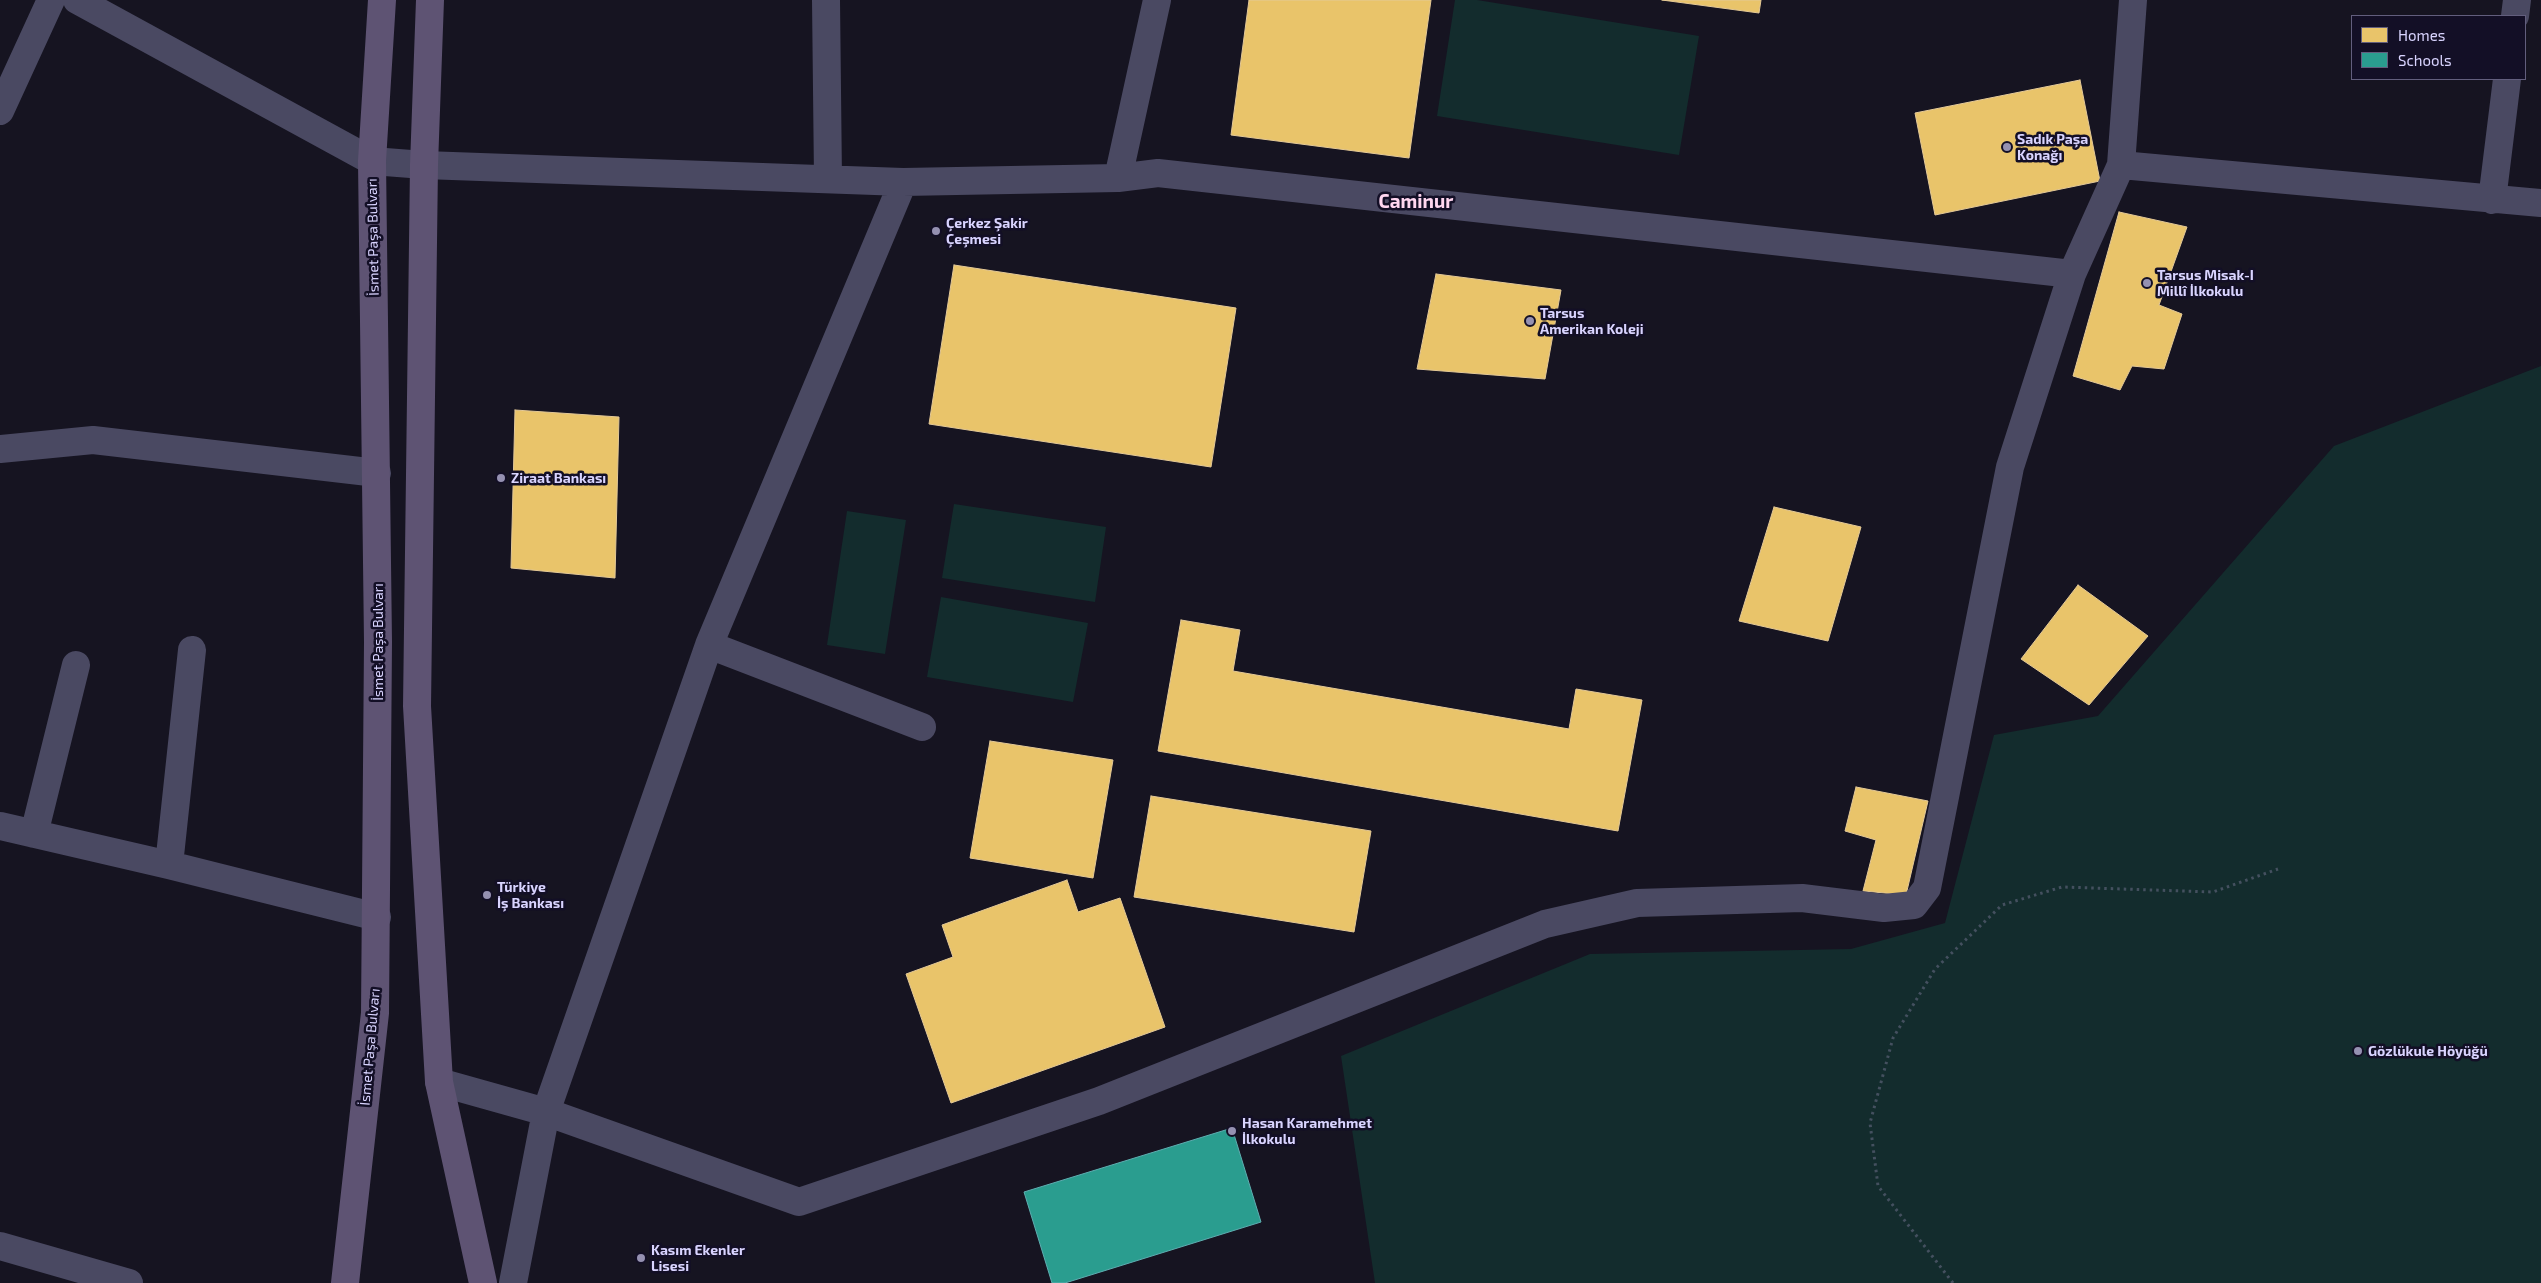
<!DOCTYPE html>
<html>
<head>
<meta charset="utf-8">
<style>
	body { margin:0 }
	#map { position:relative; width:2541px; height:1283px; overflow:hidden; background:#161421; font-family:"Exo 2",sans-serif }
	canvas { display:block }
	.legend { position:absolute; left:2351px; top:15px; width:175px; height:65px; box-sizing:border-box; background:#130f26; border:1px solid #625e7d; margin:0; padding:6px 9px; list-style:none; font-size:15px; color:#d9d4ff }
	.legend li { display:flex; align-items:center; gap:10px; height:25px }
	.legend b { width:25px; border:1px solid #625e7d }
</style>
</head>
<body>
<div id="map">
<canvas width="2541" height="1283"></canvas>
<ul class="legend">
<li><b style="height:14px;background:#e9c46a"></b>Homes</li>
<li><b style="height:14px;background:#2a9d8f"></b>Schools</li>
</ul>
</div>
<script>
const context = document.querySelector('canvas').getContext('2d');
context.lineJoin = 'round';
function paint(path, color) {
  context.fillStyle = color;
  context.fill(path, 'evenodd');
}
function shape(rows) {
  const path = new Path2D();
  for (const r of rows) {
    path.moveTo(r[0], r[1]);
    for (let i = 2; i < r.length; i += 2) path.lineTo(r[i], r[i + 1]);
  }
  return path;
}
function stroke(path, color, width, dash) {
  context.strokeStyle = color;
  context.lineWidth = width;
  context.lineCap = dash ? 'butt' : 'round';
  context.setLineDash(dash || []);
  context.stroke(path);
}
function drawText(font, color, halo, rows, align = 'center') {
  context.font = font + ' "Exo 2",sans-serif';
  context.lineWidth = 5;
  context.setLineDash([]);
  context.textBaseline = 'middle';
  context.strokeStyle = halo;
  context.fillStyle = color;
  for (const [text, x, y, turn = 0] of rows) {
    context.save();
    context.translate(x, y);
    context.rotate((+turn || 0) * Math.PI / 180);
    context.textAlign = isNaN(turn) ? turn : align;
    if (halo) context.strokeText(text, 0, 0);
    context.fillText(text, 0, 0);
    context.restore();
  }
}
paint(shape([
	[1455,0,1477,0,1699,36,1679,155,1437,116],
	[2541,366,2541,1283,1375,1283,1341,1056,1590,954,1851,949,1945,923,1994,735,2098,716,2334,446],
	[954,504,1106,527,1095,602,942,578],
	[847,511,906,520,885,654,827,645],
	[941,597,1088,623,1073,702,927,677]
]), '#132c2d');
const homes = shape([
	[1249,0,1431,0,1409,158,1231,135,1249,0],
	[1662,0,1761,0,1759,13,1662,0],
	[2080,80,2100,181,1935,215,1915,113,2080,80],
	[2119,212,2187,227,2159,305,2182,314,2164,369,2132,366,2120,390,2073,376,2119,212],
	[954,265,1236,308,1211,467,929,424,954,265],
	[1436,274,1561,290,1545,379,1417,369,1436,274],
	[515,410,619,417,615,578,511,568,515,410],
	[1774,507,1861,527,1828,641,1739,621,1774,507],
	[2078,585,2148,636,2089,705,2021,659,2078,585],
	[1181,620,1240,630,1233,671,1569,729,1576,689,1642,700,1618,831,1158,751,1181,620],
	[990,741,1113,760,1093,878,970,858,990,741],
	[1856,787,1928,801,1906,895,1863,891,1876,840,1845,831,1856,787],
	[1151,796,1371,831,1354,932,1134,897,1151,796],
	[1067,880,1078,912,1120,898,1165,1027,951,1103,906,974,953,957,942,925,1067,880]
]);
paint(homes, '#e9c46a');
stroke(homes, '#e4c997', 1);
const schools = shape([
	[1232,1128,1261,1222,1065,1283,1052,1283,1024,1192,1232,1128]
]);
paint(schools, '#2a9d8f');
stroke(schools, '#5eaeb1', 1);
stroke(shape([
	[1953,1283,1878,1186,1870,1123,1893,1038,1935,969,2002,905,2062,887,2213,892,2278,869]
]), '#44505f', 3, [2.5, 4]);
stroke(shape([
	[77,0,372,161,424,165,903,182,1118,178,1158,173,2072,274],
	[826,0,828,179],
	[2515,16,2517,0],
	[0,111,51,0],
	[2121,165,2541,203],
	[1118,178,1157,0],
	[2492,200,2507,79],
	[0,449,93,440,377,473],
	[709,645,922,727],
	[0,826,169,865,377,917],
	[34,834,76,665],
	[169,865,192,650],
	[439,1082,546,1112,799,1202,1099,1101,1545,924,1637,903,1802,898,1884,908,1914,905,1927,888,2010,467,2072,274,2121,165,2133,0],
	[0,1246,129,1283],
	[513,1283,546,1112,709,645,903,182]
]), '#4a4962', 28);
stroke(shape([
	[430,0,424,165,417,706,439,1082,483,1283],
	[345,1283,375,1013,378,642,372,161,382,0]
]), '#5e5373', 28);
for (const [x, y, r, color] of [
	[2007,147,5,"#9591b1"],
	[936,231,5,"#9591b1"],
	[2147,283,5,"#9591b1"],
	[1530,321,5,"#9591b1"],
	[501,478,5,"#9591b1"],
	[487,895,5,"#9591b1"],
	[2358,1051,5,"#9591b1"],
	[1232,1131,5,"#9591b1"],
	[641,1258,5,"#9591b1"]
]) {
  const dot = new Path2D();
  dot.arc(x, y, r, 0, 2 * Math.PI);
  context.fillStyle = color;
  context.fill(dot);
  stroke(dot, '#130f26', 2);
}
drawText('bold 14px', '#d9d4ff', '#130f26', [
	["Sadık Paşa",2017,139],
	["Konağı",2017,155],
	["Çerkez Şakir",946,223],
	["Çeşmesi",946,239],
	["Tarsus Misak-I",2157,275],
	["Millî İlkokulu",2157,291],
	["Tarsus",1540,313],
	["Amerikan Koleji",1540,329],
	["Ziraat Bankası",511,478],
	["Türkiye",497,887],
	["İş Bankası",497,903],
	["Gözlükule Höyüğü",2368,1051],
	["Hasan Karamehmet",1242,1123],
	["İlkokulu",1242,1139],
	["Kasım Ekenler",651,1250],
	["Lisesi",651,1266]
], 'left');
drawText('14px', '#d9d4ff', '#130f26', [
	["İsmet Paşa Bulvarı",373,237,-91],
	["İsmet Paşa Bulvarı",378,642,-90],
	["İsmet Paşa Bulvarı",370,1047,-85]
]);
drawText('bold 19px', '#ffd6f0', '#130f26', [
	["Caminur",1416,202]
]);
</script>
</body>
</html>
